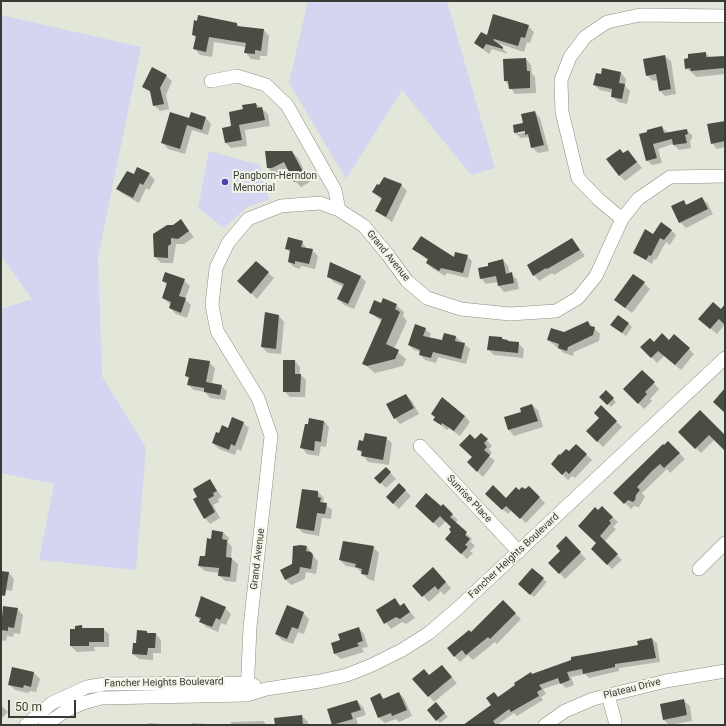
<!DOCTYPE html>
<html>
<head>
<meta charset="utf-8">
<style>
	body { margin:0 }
	#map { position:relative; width:726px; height:726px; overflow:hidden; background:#e3e7d9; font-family:Roboto,sans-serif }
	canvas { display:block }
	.frame { position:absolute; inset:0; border:2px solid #383a34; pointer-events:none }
	.scale { position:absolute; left:8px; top:700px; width:68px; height:18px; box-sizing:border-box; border:2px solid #383a34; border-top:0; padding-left:5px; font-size:12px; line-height:14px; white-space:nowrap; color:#383a34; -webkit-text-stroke:3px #f1f5e6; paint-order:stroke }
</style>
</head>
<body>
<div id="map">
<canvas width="726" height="726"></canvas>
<div class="frame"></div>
<div class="scale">50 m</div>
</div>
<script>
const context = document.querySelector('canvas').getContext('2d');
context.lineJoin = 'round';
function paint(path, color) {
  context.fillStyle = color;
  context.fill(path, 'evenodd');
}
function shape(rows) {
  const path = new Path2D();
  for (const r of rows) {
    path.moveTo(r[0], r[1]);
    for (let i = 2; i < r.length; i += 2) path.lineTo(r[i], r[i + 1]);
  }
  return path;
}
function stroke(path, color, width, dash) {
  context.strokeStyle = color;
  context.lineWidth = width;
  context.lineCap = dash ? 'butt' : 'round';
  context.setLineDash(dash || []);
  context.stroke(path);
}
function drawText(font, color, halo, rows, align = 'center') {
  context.font = font + ' Roboto,sans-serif';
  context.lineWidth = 4;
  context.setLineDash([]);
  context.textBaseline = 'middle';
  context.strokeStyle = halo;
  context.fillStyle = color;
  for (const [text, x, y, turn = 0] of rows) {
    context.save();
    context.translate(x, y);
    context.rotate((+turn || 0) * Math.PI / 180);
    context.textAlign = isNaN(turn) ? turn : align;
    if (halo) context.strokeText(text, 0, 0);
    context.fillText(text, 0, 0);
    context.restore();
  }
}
paint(shape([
	[308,1,447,1,495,168,471,175,402,90,346,179,289,83],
	[1,15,141,47,98,258,102,376,146,448,136,570,39,560,54,484,1,473,1,309,32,299,1,256],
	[209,151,260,165,269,200,249,206,224,228,198,208]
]), '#d4d5f1');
paint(shape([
	[237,24,240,27,264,30,269,36,267,56,260,56,260,60,251,59,246,53,246,47,214,42,212,57,200,55,195,49,196,38,193,35],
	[528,26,534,32,530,43,527,42,524,52,500,44,499,45,508,54,492,49,489,54,475,43,487,37],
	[706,53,710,58,725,57,725,74,697,77,686,68],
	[665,56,671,61,676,94,665,96,660,91,658,80,653,81,647,75],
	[526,59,531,65,532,74,535,77,536,93,515,94,505,81],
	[621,73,626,79,625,86,630,91,627,104,618,102,612,96,613,93,600,90,594,85,601,75],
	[166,76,172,81,166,95,169,109,160,111,154,105,151,93,143,87],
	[256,104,268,114,270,126,245,130,247,146,231,148,226,143,232,127,244,110],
	[535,112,540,118,549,151,538,153,532,147,529,137,521,138,515,133,514,125,524,123],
	[529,129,530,131,518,134,518,131],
	[206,118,211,124,208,135,192,130,185,154,168,149,163,143,190,119],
	[725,122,725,147,717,149,712,143],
	[662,127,668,133,686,130,692,135,692,139,690,140,691,148,679,150,673,144,658,149,662,163,652,165,647,160,641,135],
	[620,150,624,154,628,151,642,168,625,181,619,175],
	[292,152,298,158,310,182,301,187,295,181,288,168,278,173,273,173,268,168],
	[149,174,155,180,149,190,146,188,139,203,123,194,117,189,134,175],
	[401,185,407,191,392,222,376,211,382,200,373,192],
	[702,198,708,204,713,214,686,228,680,222,683,201,687,205],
	[181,221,194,237,184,244,176,244,173,263,161,263,155,257,173,226],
	[671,230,676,235,670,245,666,242,656,260,654,259,652,264,634,253,654,235],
	[572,239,585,256,554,275,552,273,539,281,534,275],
	[302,242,307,249,312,250,318,256,315,269,301,266,300,269,294,267,289,262,291,253,286,249],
	[414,249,455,258,467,256,472,261,468,278,447,273,445,276,432,268,427,263,429,261],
	[503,260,508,266,510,274,517,279,519,289,504,292,499,286,498,282,486,284,481,278,490,267],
	[268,273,274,278,257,299,239,281],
	[328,276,360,276,366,282,354,309,344,305,338,299,344,287,334,282],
	[184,280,190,286,185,299,191,305,187,318,176,314,170,308,171,305,163,298,168,286,163,281],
	[644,283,650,289,632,313,615,300],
	[381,304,396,305,404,312,403,316,407,321,394,349,406,359,403,366,375,373,363,363,382,322,370,312],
	[725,308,725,324,717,334,699,319],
	[279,316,284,322,281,354,268,353,262,347],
	[588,322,600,334,599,341,574,352,573,356,564,353,548,340],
	[628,323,632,327,626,336,612,325],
	[425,329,431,334,429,338,443,342,456,337,464,344,470,349,466,364,438,357,436,363,425,360,420,355,421,352,414,350,409,345],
	[502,338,505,341,518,343,524,349,523,358,494,355,488,349],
	[669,341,689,349,694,354,681,370,664,356,657,363,642,347],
	[295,361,300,367,300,374,306,380,305,397,290,397,284,391],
	[209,362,215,368,212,384,221,386,227,391,225,400,210,398,205,392,194,390,188,385,189,379,186,376],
	[642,371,659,389,650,399,652,401,644,409,624,389],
	[606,392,616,402,611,407,601,397],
	[406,395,412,401,419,414,400,424,395,418],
	[532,405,538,410,543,427,514,436,509,430,522,412],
	[601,407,622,427,603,447,587,431,600,418],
	[465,416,470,422,460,436,449,428,447,430,434,420],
	[324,421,329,427,326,447,321,446,319,456,307,454,302,448],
	[243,423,249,428,241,451,237,449,235,455,219,449,213,443,220,434],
	[680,432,723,435,725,433,725,449,715,439,701,453],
	[481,434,492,446,489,449,492,453,489,456,495,461,483,477,468,462,473,457,475,440],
	[386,438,392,443,389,465,368,462,359,450,364,442],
	[668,442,685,459,670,473,667,469,642,493,645,497,639,507,634,506,631,509,615,493],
	[576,445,592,460,575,478,572,476,568,480,552,464,569,453],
	[386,468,396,479,386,488,376,478],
	[210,480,222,497,218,499,219,502,213,505,220,518,210,524,205,518,198,497],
	[399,484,411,496,399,509,387,497],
	[529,487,545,503,526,523,512,510,508,514,487,494,506,499,519,491,525,491],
	[318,492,324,498,323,502,332,510,331,519,322,518,319,536,303,533,297,527],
	[416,506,441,508,443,506,458,520,455,523,472,539,470,541,475,546,470,551,473,553,467,559,452,545,452,527,446,521,439,528],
	[602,507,618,522,613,527,616,529,604,542,622,560,612,569,592,549,598,543,598,511],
	[213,531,223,532,229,538,228,542,232,547,231,558,238,564,236,582,225,581,219,575,220,573,205,571,199,566,206,557],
	[566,538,586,559,565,579,550,563,562,551],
	[307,547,318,562,316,574,306,572,305,579,291,585,286,580,281,571,293,565],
	[373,547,379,553,374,581,368,579,357,568,346,566,340,560],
	[1,572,9,573,14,579,12,591,1,589],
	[439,574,451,588,444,595,441,591,429,602,414,586],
	[543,579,547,582,534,597,523,588],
	[395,599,401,606,404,604,415,618,406,624,402,622,391,629,377,610],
	[503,602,521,619,497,644,495,642,473,660,468,655,460,662,448,649,472,633],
	[3,607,17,609,23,615,20,634,14,633,13,637,7,636,6,641,1,640],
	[225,608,231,614,226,625,221,623,218,632,206,627,196,616],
	[303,613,309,619,304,634,298,632,293,644,282,640,276,634],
	[82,626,84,629,103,629,109,634,109,647,94,647,95,651,77,652,71,646,76,630],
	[359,628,364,634,368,647,362,648,364,652,341,659,335,654,341,641],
	[147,632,150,634,156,634,161,640,161,653,153,653,153,660,139,659,133,654,137,644],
	[652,639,657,643,660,662,619,668,619,671,589,678,585,674,571,677,574,685,566,688,561,683,543,689,546,694,541,697,543,700,517,716,514,713,497,725,471,725,499,698,533,675,639,646,638,641],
	[13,668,34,673,40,679,36,692,29,691,29,693,15,690,9,684],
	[447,672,457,683,434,702,429,696,430,676],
	[399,693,404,698,412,716,399,722,396,719,385,723,379,718,371,699,380,695,384,699],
	[357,701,363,707,366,715,356,718,358,725,333,725,328,710],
	[684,701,690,706,692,721,669,725,663,719],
	[1,705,8,712,1,719],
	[439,707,448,717,440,723,437,720],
	[302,716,308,722,308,725,276,725],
	[263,721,267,725,231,725,231,722],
	[148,723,164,724,165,725,148,725],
	[192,723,209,724,210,725,192,725]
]), '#0003');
paint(shape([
	[493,14,529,25,525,38,521,37,518,46,494,39,493,40,503,47,503,49,486,44,483,49,474,43,481,32,487,35],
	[198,15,237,23,237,26,264,29,261,51,255,50,255,54,244,53,246,43,209,37,206,52,193,49,196,36,192,35,194,20,197,21],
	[706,52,706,57,725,56,725,68,691,71,690,68,685,69,684,59,688,58,688,54],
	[665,55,671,89,659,91,656,74,646,76,643,59],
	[526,58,527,71,530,71,530,88,509,89,508,81,504,81,503,59],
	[152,67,167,75,160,88,164,104,153,106,150,91,142,87],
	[602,68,621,72,619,83,625,84,622,99,611,97,612,89,593,85,596,73,601,74],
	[256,103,257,108,262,107,265,120,239,125,242,140,225,143,222,128,231,126,229,112,243,109,242,105],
	[535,111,544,145,531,148,528,134,525,135,525,131,514,133,513,125,523,123,521,114],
	[170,112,189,118,191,112,206,117,202,130,187,125,180,149,161,143],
	[725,121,725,141,711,144,707,124],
	[662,126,664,133,687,129,688,134,685,135,687,143,673,145,672,139,653,144,657,158,646,161,639,134,647,132,647,130],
	[620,149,623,153,628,150,637,162,619,176,606,159],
	[265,151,292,151,305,176,294,182,284,162,272,168,267,168],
	[137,167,150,173,143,185,140,183,133,198,116,189,127,171,134,174],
	[384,177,402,184,386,217,375,211,382,198,372,192,377,184,379,185],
	[702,197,708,209,679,223,671,206,684,200,686,205],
	[181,219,189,231,178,239,171,238,171,244,168,246,168,258,154,257,153,234,167,225,173,225],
	[661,222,672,230,664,240,660,238,651,256,649,255,646,260,633,253,645,229,653,234],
	[421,236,454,257,455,252,468,255,463,273,441,268,439,271,426,263,428,259,412,249],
	[288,237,303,241,301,247,313,249,309,264,295,261,295,264,288,262,290,250,285,249],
	[572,238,580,250,547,269,546,268,533,276,527,265],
	[503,259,506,274,512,272,514,283,498,286,496,276,480,279,478,268,488,266,488,263],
	[256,261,269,272,251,294,237,281],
	[330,262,361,276,348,304,337,299,344,284,327,277],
	[165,272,185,279,179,296,186,298,181,313,169,308,171,302,162,298,167,283,162,281],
	[633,274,645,282,625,308,614,300],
	[383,298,397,304,395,309,400,312,386,344,399,350,395,359,367,366,362,364,382,319,369,313,374,300,381,303],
	[713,302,721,309,725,304,725,325,719,319,710,329,698,319],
	[265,312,279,315,276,349,261,347],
	[618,315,629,323,622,333,610,325],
	[588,321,590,326,595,327,593,335,568,347,567,351,558,348,559,344,547,340,551,328,564,332],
	[415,324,426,328,423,336,442,340,444,333,456,336,455,341,465,343,461,359,433,352,431,358,419,355,420,350,408,345],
	[662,333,669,340,674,334,690,348,675,365,658,351,651,358,640,347,650,338,654,342],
	[489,336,502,337,502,339,508,340,508,341,519,342,518,353,487,350],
	[189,358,210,361,206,382,222,385,220,395,204,392,204,388,187,385,189,377,185,376],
	[283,360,295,360,295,374,301,374,300,392,283,392],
	[642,370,655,382,645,392,647,394,638,404,623,389],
	[725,388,725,413,713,402],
	[606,390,614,398,607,405,599,397],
	[406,394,414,408,394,419,386,404],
	[442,397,465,416,454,431,442,423,441,425,433,420,435,417,431,414],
	[532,404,538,421,508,430,504,417,521,412,520,408],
	[601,405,617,421,597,442,586,431,599,418,594,413],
	[700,410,725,435,725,451,709,435,695,449,678,432],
	[232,417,244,422,235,446,231,444,229,450,212,443,216,432,219,433,222,425,228,428],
	[309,418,324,421,321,442,315,441,314,451,300,448,305,424,308,424],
	[365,433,387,437,383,460,361,456,362,451,357,450,359,440,363,441],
	[481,433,488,439,484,443,487,447,484,450,490,455,477,472,467,462,472,457,459,445,470,434,475,439],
	[668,441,680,453,664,468,660,464,652,471,637,487,640,490,636,495,635,500,633,502,628,500,624,504,613,493,663,444,664,445],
	[576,444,587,454,569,474,566,471,562,475,551,464,559,454,560,455,566,449,569,451],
	[386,467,391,472,380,484,374,478],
	[210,479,217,491,213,493,214,496,208,499,215,512,204,519,193,499,197,497,193,489],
	[399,483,406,490,393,504,386,497],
	[493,485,506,498,516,487,519,490,522,487,525,489,529,486,540,497,520,519,506,506,502,510,485,494],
	[302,489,318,491,318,497,321,498,320,502,327,503,325,514,317,513,314,531,296,528],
	[426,493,441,506,443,504,453,514,450,517,467,532,465,535,470,539,465,545,468,547,461,554,445,539,451,532,449,529,451,527,440,516,433,523,415,506],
	[602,506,613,517,609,521,611,523,600,536,618,554,607,565,591,549,596,543,578,526,595,507,598,510],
	[212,530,223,532,222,539,227,540,226,557,232,558,230,577,218,576,219,568,198,566,200,556,205,556,207,538,211,539],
	[566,536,581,552,559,574,548,563,560,551,556,546],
	[343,541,374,546,368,575,361,574,362,569,355,567,356,564,339,560],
	[301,545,307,546,306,551,311,552,313,555,311,569,300,567,299,573,285,580,280,570,292,564,293,546],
	[433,567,446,582,438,590,435,586,422,597,412,586],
	[532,568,544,578,530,595,518,584],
	[1,571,9,572,5,596,1,595],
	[201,596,226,607,220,620,216,618,212,627,199,622,201,618,195,616],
	[395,598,400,606,404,603,410,612,400,619,396,617,384,624,376,610],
	[503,600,516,613,490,639,488,637,466,655,462,650,454,657,447,648,469,630,471,632],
	[287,605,304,612,298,629,292,627,287,639,275,634],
	[3,606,18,608,14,628,8,627,8,631,1,630],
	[82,625,82,628,104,628,104,642,89,642,89,646,70,646,70,629,75,629,75,626],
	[359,627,363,641,357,643,359,646,334,654,331,643,340,640,338,634],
	[137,630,147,631,147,633,156,633,155,648,148,648,147,655,132,654,133,643,136,643],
	[652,638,656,658,615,664,615,667,583,674,582,669,567,672,570,680,560,684,558,678,539,685,542,689,537,692,539,696,511,712,509,709,493,721,496,725,463,725,491,705,486,698,494,692,498,697,515,685,514,683,531,672,532,674,571,660,571,657,638,645,637,641],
	[442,665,452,677,428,697,412,679,424,669,429,675],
	[12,667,34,672,31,687,24,685,23,688,8,685],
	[399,692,407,710,392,716,391,713,378,718,370,698,380,693,383,699],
	[684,699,687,715,663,720,660,704],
	[357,700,361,710,351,713,353,719,332,725,327,709],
	[436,702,445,713,436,721,427,710],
	[302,715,303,725,275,725,274,718]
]), '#4a4d42');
const minor = shape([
	[211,81,237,76,266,85,287,105,335,190,339,210],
	[622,219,598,199,578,178,562,112,561,80,570,57,585,37,607,22,640,15,725,16],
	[420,446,519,552],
	[699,569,725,543],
	[247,695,250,627,271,436,258,398,217,331,212,305,216,268,228,243,248,219,281,206,320,203,339,210,364,226,388,255,407,281,427,298,461,309,510,314,556,311,578,298,596,276,622,219,638,199,670,177,725,176],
	[608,695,615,721],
	[26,725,52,703,87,687,105,684,247,683,254,685],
	[45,725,67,710,83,703,101,698,247,695,266,689,320,681,347,675,372,665,402,650,429,633,457,609,725,358],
	[545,725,565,711,593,699,666,681,725,671]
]);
stroke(minor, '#8b8e82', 14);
stroke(minor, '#fff', 13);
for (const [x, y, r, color] of [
	[225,182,4,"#5340b8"]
]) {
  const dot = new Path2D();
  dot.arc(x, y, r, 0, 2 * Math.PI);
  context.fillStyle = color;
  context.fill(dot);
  stroke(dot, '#f1f5e6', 1.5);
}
drawText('10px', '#383a34', '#f1f5e6', [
	["Pangborn-Herndon",233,176],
	["Memorial",233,188]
], 'left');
drawText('10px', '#383a34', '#f1f5e6', [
	["Grand Avenue",388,256,51],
	["Sunrise Place",469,499,47],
	["Fancher Heights Boulevard",514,556,-43],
	["Grand Avenue",258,559,-83],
	["Fancher Heights Boulevard",164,683,-1],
	["Plateau Drive",632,689,-14]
]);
</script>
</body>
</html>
